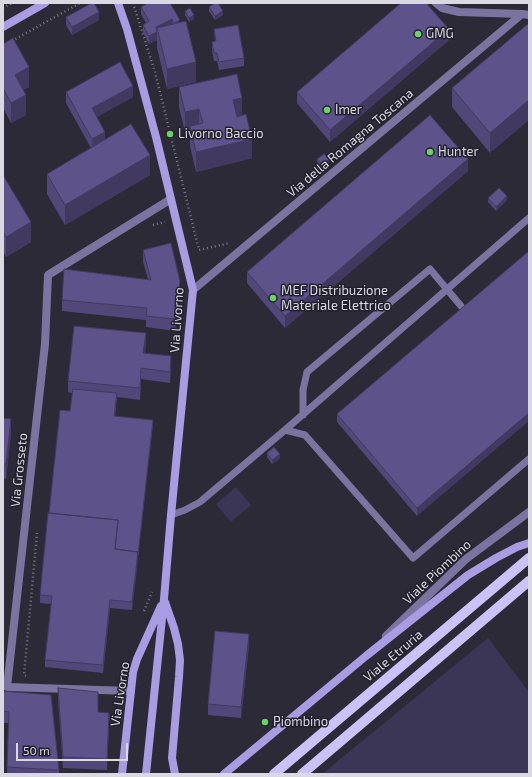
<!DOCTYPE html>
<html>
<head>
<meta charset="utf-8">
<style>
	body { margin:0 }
	#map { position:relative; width:532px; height:777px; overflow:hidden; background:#2c2a37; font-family:"Exo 2",sans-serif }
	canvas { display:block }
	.frame { position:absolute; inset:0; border:4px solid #dad9e2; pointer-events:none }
	.scale { position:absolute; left:16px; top:743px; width:112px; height:18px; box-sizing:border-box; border:2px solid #dad9e2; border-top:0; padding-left:5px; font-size:12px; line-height:14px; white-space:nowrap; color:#dad9e2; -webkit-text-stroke:3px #22202d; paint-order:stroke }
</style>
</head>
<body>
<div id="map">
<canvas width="532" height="777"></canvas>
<div class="frame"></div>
<div class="scale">50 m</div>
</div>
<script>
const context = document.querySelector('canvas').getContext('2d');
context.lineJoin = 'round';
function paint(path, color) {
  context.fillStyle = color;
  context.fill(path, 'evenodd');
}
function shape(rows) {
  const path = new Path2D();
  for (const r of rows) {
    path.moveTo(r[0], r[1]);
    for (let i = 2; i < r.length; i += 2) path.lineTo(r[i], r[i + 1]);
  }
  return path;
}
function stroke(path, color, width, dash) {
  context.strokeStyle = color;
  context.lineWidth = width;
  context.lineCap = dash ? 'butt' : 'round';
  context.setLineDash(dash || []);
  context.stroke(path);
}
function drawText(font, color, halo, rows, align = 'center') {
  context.font = font + ' "Exo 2",sans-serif';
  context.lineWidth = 3;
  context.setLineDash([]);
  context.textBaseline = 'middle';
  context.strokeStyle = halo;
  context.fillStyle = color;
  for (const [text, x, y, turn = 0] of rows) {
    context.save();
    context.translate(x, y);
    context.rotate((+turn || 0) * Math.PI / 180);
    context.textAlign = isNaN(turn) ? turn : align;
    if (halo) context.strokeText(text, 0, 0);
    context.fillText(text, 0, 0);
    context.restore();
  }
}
paint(shape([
	[236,487,251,505,231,522,216,504],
	[488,638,529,692,529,774,322,774]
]), '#3b3556');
stroke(shape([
	[133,3,155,72,199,250,230,243],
	[3,8,12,3],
	[12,41,80,3],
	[153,225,165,222],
	[144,611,152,592],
	[26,676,24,675,37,533]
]), '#7c7a85', 2.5, [1, 3]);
stroke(shape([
	[303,415,303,390,307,372,430,269,466,312],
	[285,430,305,435,413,558,529,459],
	[171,515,185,510,200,502,285,430,529,218]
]), '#7c74a0', 7);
stroke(shape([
	[436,3,442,8,459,12,522,14],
	[193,290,522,14,529,15],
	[386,636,466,559,529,512],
	[131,691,7,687,45,344,48,275,171,199]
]), '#7c74a0', 8);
stroke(shape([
	[118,3,127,29,156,137,193,290,171,515,164,599,146,774],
	[3,27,45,3],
	[165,602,174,628,178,644,180,660,179,677,172,758,175,774],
	[122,774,133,672,137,659,161,606],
	[224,774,366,656,468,575,496,558,517,547,529,543]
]), '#a99ce3', 8);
stroke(shape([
	[274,774,529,558],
	[302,774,529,581]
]), '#cbc2f9', 10);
paint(shape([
	[141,7,180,22,196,82,167,89,157,48,157,40,149,44,143,33,143,25,146,23,141,14],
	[209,7,223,15,215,20,209,11],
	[185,11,194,19,189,22,185,15],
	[66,17,99,20,72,35,66,25],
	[529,23,490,153,452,107,452,88],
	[214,29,244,58,244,66,219,70,217,61,214,61,212,50,212,42,215,41],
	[449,40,330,142,297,103,297,92],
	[3,44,29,87,23,90,26,115,11,123,3,108],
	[179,87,242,115,252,158,196,172,190,146,190,131,185,132,179,107],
	[66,92,133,97,96,117,105,140,150,175,65,225,47,194,47,174,91,148,66,103],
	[317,159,329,163,322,169,317,163],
	[468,171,285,328,247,283,247,272],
	[3,175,31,242,6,257,3,251],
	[488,198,507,200,496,211,488,202],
	[143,250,180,292,175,331,146,327,146,320,62,311,62,300,148,279,143,262],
	[529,251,417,516,337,422,337,414],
	[146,344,145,353,171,367,170,383,141,379,140,400,117,397,115,417,153,424,132,610,110,608,103,673,45,667,45,660,51,604,40,603,40,595,49,513,70,411,72,393,68,392,68,381],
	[3,418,11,433,6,479,3,478],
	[267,453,280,458,272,464,267,457],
	[249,645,241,718,208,715,208,704],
	[58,688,98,712,109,725,107,770,63,768,58,700],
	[3,691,59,770,59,774,7,774,9,723,3,723]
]), '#514778');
paint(shape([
	[223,11,223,15,215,20,215,16],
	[99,12,99,20,72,35,72,27],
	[194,15,194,19,189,22,189,18],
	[172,19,172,27,157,28,157,40,149,44,149,36,156,27],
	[449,29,449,40,330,142,330,130],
	[196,62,196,82,167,89,167,69],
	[29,67,29,87,15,95,15,75],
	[133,86,133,97,92,120,92,108],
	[26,95,26,115,11,123,11,103],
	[242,98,242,118,233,120,233,100],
	[529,100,529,120,490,153,490,133],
	[199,109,199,129,190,126,190,131,185,132,185,112],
	[105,132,105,143,92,150,92,139],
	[252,139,252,158,196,172,196,152],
	[150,155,150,175,65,225,65,205],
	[329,159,329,163,322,169,322,165],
	[468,159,468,171,285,328,285,316],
	[507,196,507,200,496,211,496,207],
	[31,222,31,242,6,257,6,237],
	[180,281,180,292,175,331,175,319],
	[146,333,146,344,143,365,143,353],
	[529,413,529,421,417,516,417,508],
	[11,419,11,433,6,479,6,464],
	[153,420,138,559,132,610,132,602],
	[280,454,280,458,272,464,272,460],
	[110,600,110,608,103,673,103,665],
	[249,634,249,645,241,718,241,707]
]), '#423961');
const building = shape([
	[92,3,94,3,99,12,72,27,66,17,92,3],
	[148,3,170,3,180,20,174,23,172,19,156,27,157,32,149,36,143,25,149,21,141,7,148,3],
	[215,3,218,3,223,11,215,16,209,7,215,3],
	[401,3,426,3,449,29,330,130,297,92,401,3],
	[190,8,194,15,189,18,185,11,190,8],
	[186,21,196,62,167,69,157,28,186,21],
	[529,23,529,100,490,133,452,88,529,23],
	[238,25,244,58,219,62,217,53,214,53,212,42,216,41,214,29,238,25],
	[13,38,29,67,15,75,26,95,11,103,3,88,3,44,13,38],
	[120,62,133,86,92,108,105,132,92,139,66,92,120,62],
	[237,74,242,98,233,100,237,117,246,114,252,139,196,152,190,126,203,123,199,109,185,112,179,87,237,74],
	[430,115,468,159,285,316,247,272,430,115],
	[131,124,150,155,65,205,47,174,131,124],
	[324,154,329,159,322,165,317,159,324,154],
	[3,175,31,222,6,237,3,231,3,175],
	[499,188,507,196,496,207,488,198,499,188],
	[171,243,180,281,175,319,146,316,147,308,62,300,64,269,151,280,143,250,171,243],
	[529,251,529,413,417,508,337,414,529,251],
	[74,326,146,333,143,353,171,356,170,372,141,368,140,388,68,381,74,326],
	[73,389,117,393,114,416,153,420,138,555,138,552,115,549,118,520,49,513,60,410,70,411,73,389],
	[3,418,11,419,6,464,3,464,3,418],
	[274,447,280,454,272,460,267,453,274,447],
	[48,513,118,520,115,549,138,552,132,602,110,600,103,665,45,660,52,596,40,595,48,513],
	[215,631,249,634,241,707,208,704,215,631],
	[58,688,98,692,98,712,109,713,107,759,63,757,58,688],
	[3,691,51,695,59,770,7,767,9,712,3,711,3,691]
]);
paint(building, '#5e528b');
stroke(building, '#423961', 1);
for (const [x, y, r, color] of [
	[418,34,4,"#6bd363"],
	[327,110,4,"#6bd363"],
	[170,134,4,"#6bd363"],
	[430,152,4,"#6bd363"],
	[273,298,4,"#6bd363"],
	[265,722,4,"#6bd363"]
]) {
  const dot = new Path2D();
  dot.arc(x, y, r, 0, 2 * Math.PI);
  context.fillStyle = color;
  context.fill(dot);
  stroke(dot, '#22202d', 1.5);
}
drawText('13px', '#dad9e2', '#22202d', [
	["GMG",426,34],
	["Imer",335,110],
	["Livorno Baccio",178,134],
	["Hunter",438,152],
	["MEF Distribuzione",281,291],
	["Materiale Elettrico",281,306],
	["Piombino",273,722]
], 'left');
drawText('13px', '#dad9e2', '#22202d', [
	["Via della Romagna Toscana",350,143,-40],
	["Via Livorno",177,320,-86],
	["Via Grosseto",19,470,-84],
	["Viale Piombino",437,572,-43],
	["Viale Etruria",393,656,-40],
	["Via Livorno",120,694,-81]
]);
</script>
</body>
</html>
